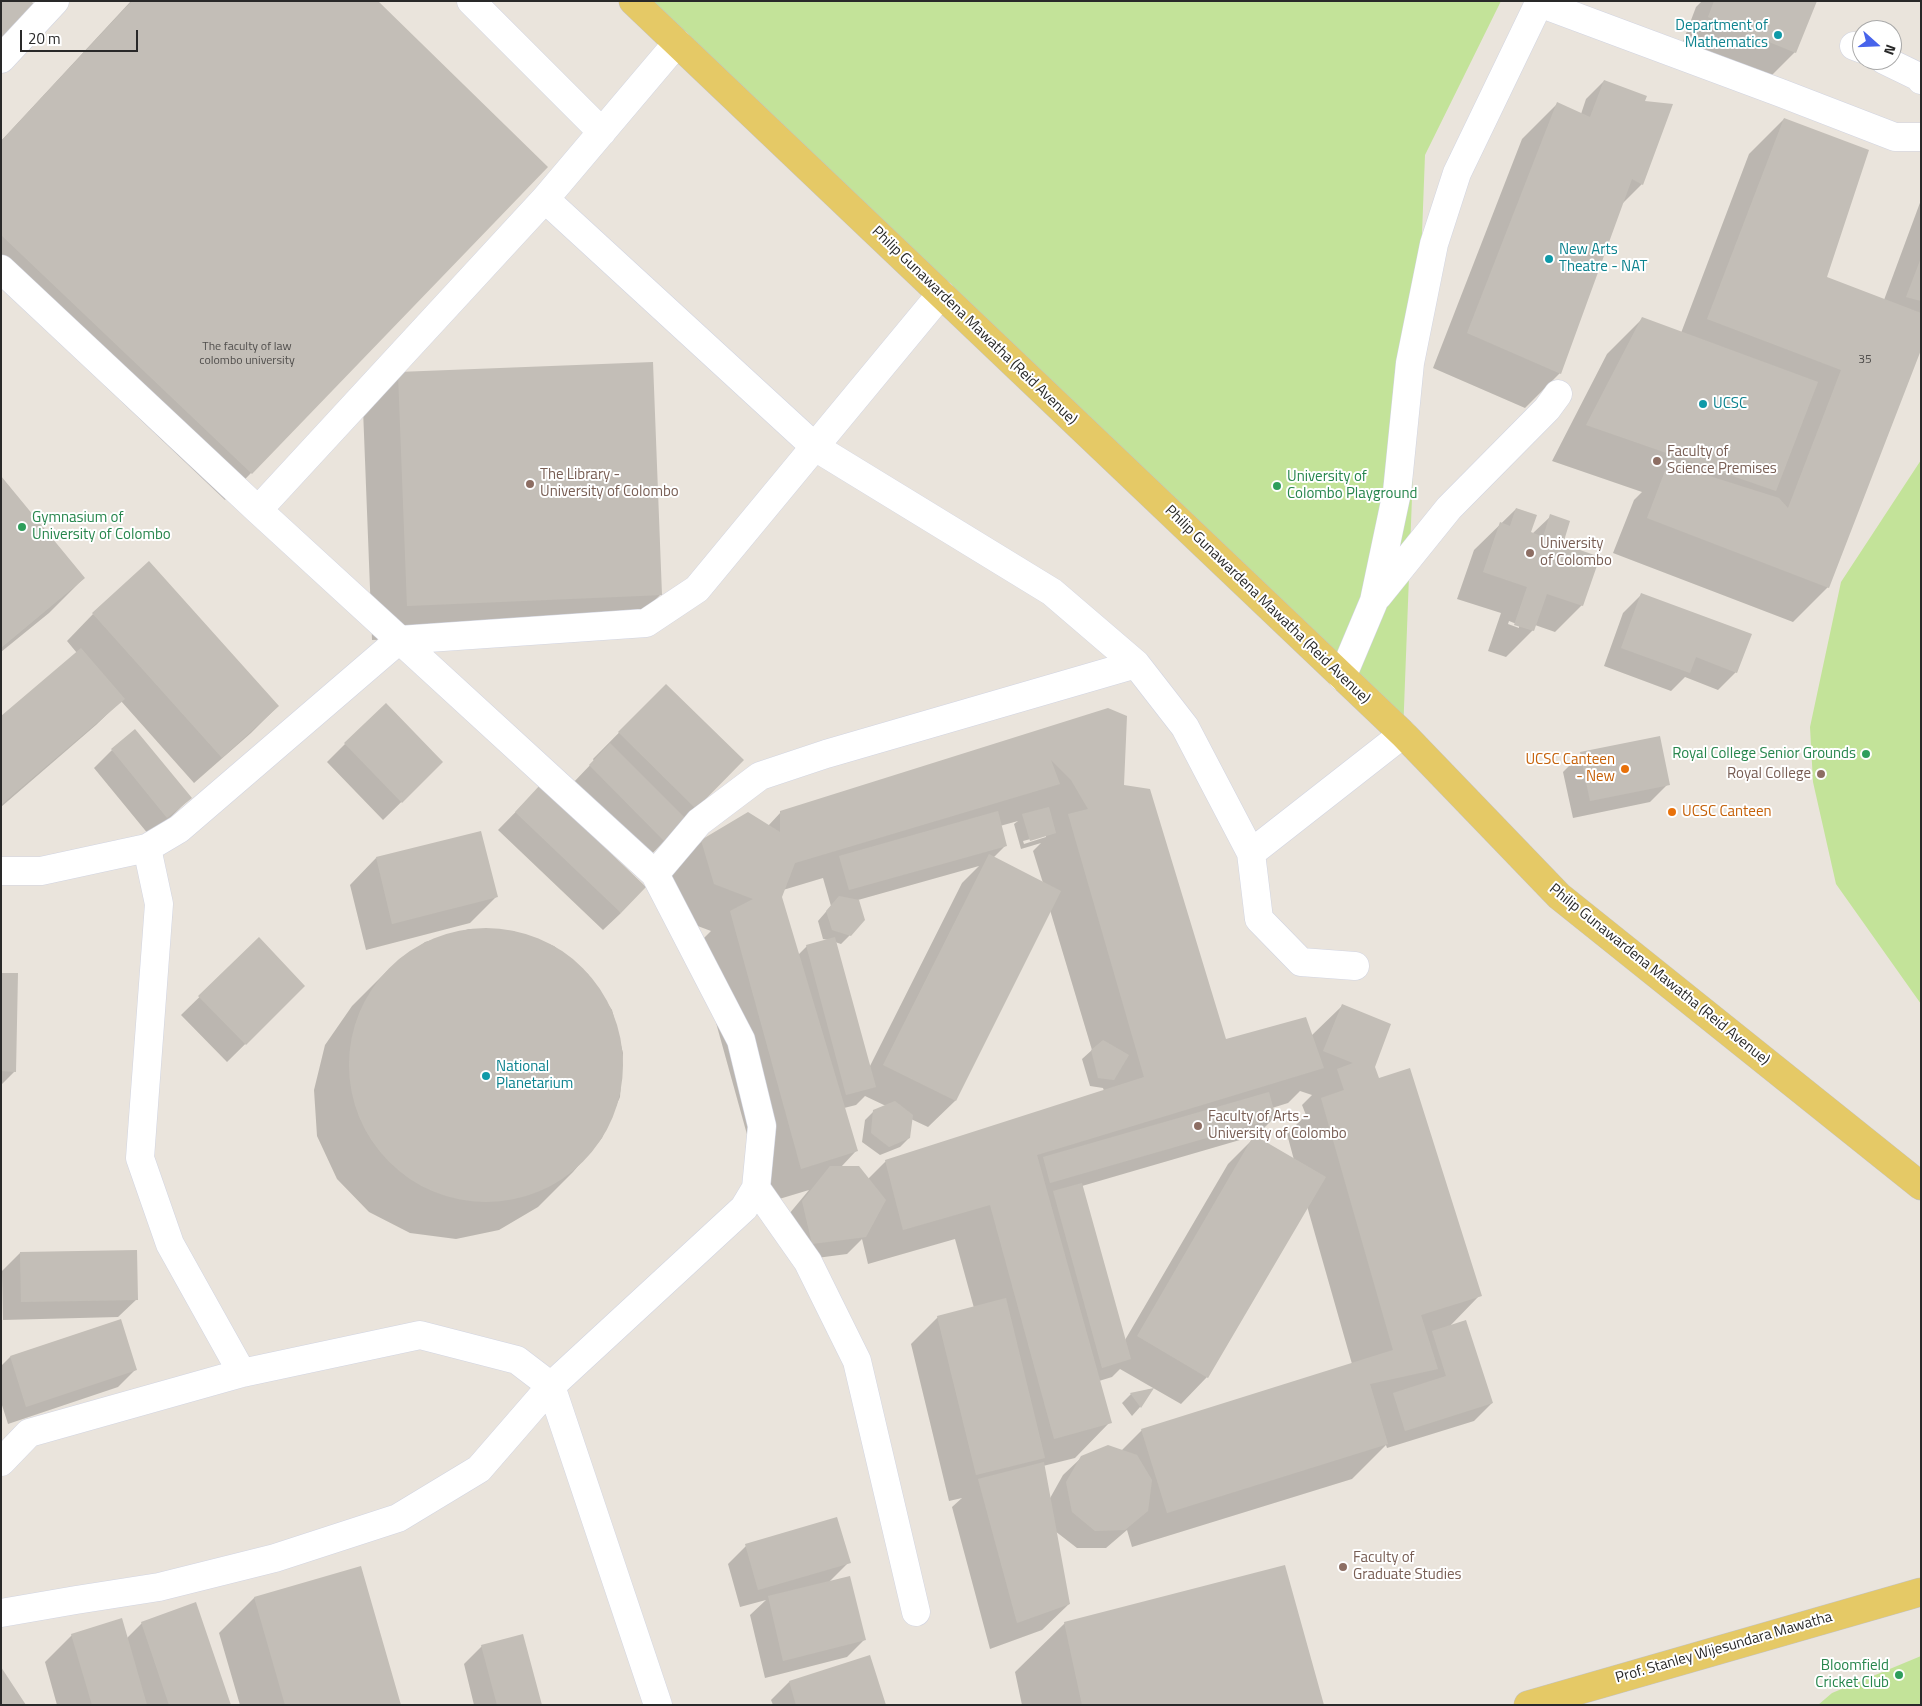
<!DOCTYPE html>
<html>
<head>
<meta charset="utf-8">
<style>
	body { margin:0 }
	#map { position:relative; width:1922px; height:1706px; overflow:hidden; background:#eae4dc; font-family:"Titillium Web",sans-serif }
	canvas { display:block }
	.frame { position:absolute; inset:0; border:2px solid #292929; pointer-events:none }
	.north { position:absolute; left:1852px; top:20px; width:50px; height:50px; box-sizing:border-box; background:#fff; border:1px solid #a9a9a9; border-radius:50%; rotate:110deg; font-size:14px; font-weight:700; line-height:20px; text-align:center; color:#292929 }
	.north::after { content:''; display:block; margin:auto; width:18px; height:22px; background:#4864eb; clip-path:polygon(50% 0,100% 100%,50% 72%,0 100%) }
	.scale { position:absolute; left:20px; top:30px; width:118px; height:22px; box-sizing:border-box; border:2px solid #292929; border-top:0; padding-left:6px; font-size:15px; line-height:18px; white-space:nowrap; color:#292929; -webkit-text-stroke:4px #fff; paint-order:stroke }
</style>
</head>
<body>
<div id="map">
<canvas width="1922" height="1706"></canvas>
<div class="frame"></div>
<div class="north">N</div>
<div class="scale">20 m</div>
</div>
<script>
const context = document.querySelector('canvas').getContext('2d');
context.lineJoin = 'round';
function paint(path, color) {
  context.fillStyle = color;
  context.fill(path, 'evenodd');
}
function shape(rows) {
  const path = new Path2D();
  for (const r of rows) {
    if (r.length === 3) {
      path.moveTo(r[0] + r[2], r[1]);
      path.arc(r[0], r[1], r[2], 0, 2 * Math.PI);
      continue;
    }
    path.moveTo(r[0], r[1]);
    for (let i = 2; i < r.length; i += 2) path.lineTo(r[i], r[i + 1]);
  }
  return path;
}
function stroke(path, color, width, dash) {
  context.strokeStyle = color;
  context.lineWidth = width;
  context.lineCap = dash ? 'butt' : 'round';
  context.setLineDash(dash || []);
  context.stroke(path);
}
function drawText(font, color, halo, rows, align = 'center') {
  context.font = font + ' "Titillium Web",sans-serif';
  context.lineWidth = 4;
  context.setLineDash([]);
  context.textBaseline = 'middle';
  context.strokeStyle = halo;
  context.fillStyle = color;
  for (const [text, x, y, turn = 0] of rows) {
    context.save();
    context.translate(x, y);
    context.rotate((+turn || 0) * Math.PI / 180);
    context.textAlign = isNaN(turn) ? turn : align;
    if (halo) context.strokeText(text, 0, 0);
    context.fillText(text, 0, 0);
    context.restore();
  }
}
paint(shape([
	[632,1,1501,1,1425,155,1403,734],
	[1921,460,1921,1004,1836,884,1813,782,1810,727,1841,582],
	[1921,1656,1921,1705,1818,1705,1832,1693]
]), '#c3e399');
paint(shape([
	[131,1,376,1,251,473,225,500,1,287,1,141],
	[1702,1,1816,1,1795,52,1768,79,1682,44,1696,7],
	[1604,81,1642,184,1620,206,1560,373,1525,408,1433,368,1522,139,1557,104,1581,114,1586,99],
	[1784,119,1825,277,1884,300,1921,200,1921,347,1828,587,1793,622,1613,553,1634,500,1642,492,1552,461,1607,354,1642,319,1681,333,1749,154],
	[398,374,661,594,626,630,372,640,363,409],
	[1,478,84,578,49,613,1,652],
	[1516,509,1529,533,1532,534,1551,516,1582,605,1555,632,1535,625,1533,630,1506,657,1488,651,1501,613,1457,599,1474,550],
	[1509,621,1519,625,1519,628,1508,624],
	[1641,595,1736,672,1718,690,1685,677,1671,691,1604,666,1623,613],
	[93,614,278,706,251,733,194,783,121,701,96,725,1,807,1,718,77,653,67,641],
	[666,685,742,760,647,859,572,784,594,761,593,759],
	[1108,709,1123,787,1225,1040,1311,1036,1342,1006,1373,1067,1480,1295,1448,1328,1492,1403,1474,1421,1387,1448,1386,1445,1352,1479,1132,1547,1127,1530,1106,1548,1077,1548,1055,1531,1069,1604,1042,1630,990,1649,952,1507,962,1498,949,1501,911,1344,938,1317,974,1308,955,1239,868,1264,862,1239,847,1254,794,1261,784,1220,809,1190,766,1203,695,947,711,931,679,919,666,876,702,841,768,826,781,812],
	[1018,821,1014,824,1021,849,1041,843,1033,851,1043,883,993,858,1006,845,1000,826],
	[1046,835,1046,837,1024,844,1023,841],
	[979,866,962,883,869,1068,835,942,841,944,850,935,858,900],
	[823,878,831,906,818,921,823,939,829,940,807,946,798,955,781,897,783,890],
	[1050,910,1092,1050,1082,1059,1090,1086,1103,1088,1104,1091,886,1161,868,1179,841,1167,856,1151,844,1108,856,1105,865,1096,886,1106,874,1111,865,1120,862,1142,880,1155,900,1147,909,1138,911,1119,928,1127,955,1101],
	[1300,1091,1312,1095,1302,1105,1306,1115,1287,1134,1294,1160,1255,1137,1228,1164,1125,1340,1082,1186,1257,1135,1275,1117,1272,1108,1288,1103],
	[1307,1206,1352,1364,1142,1430,1121,1451,1082,1457,1063,1475,1049,1500,1043,1466,1075,1458,1110,1422,1099,1381,1112,1377,1120,1369,1181,1404,1207,1377],
	[345,744,442,762,383,820,327,762],
	[112,750,190,798,172,816,149,835,94,768],
	[1581,754,1668,784,1650,802,1573,818,1563,772],
	[540,787,621,913,603,930,498,830],
	[376,858,497,896,470,923,366,950,350,885],
	[469,929,513,931,554,946,588,974,612,1010,623,1053,620,1097,602,1138,573,1172,538,1207,499,1230,456,1239,410,1233,369,1212,337,1179,317,1136,314,1090,325,1045,352,1006,387,971,425,942],
	[259,939,304,986,227,1062,181,1015],
	[1,974,15,1071,1,1085],
	[20,1253,137,1299,118,1317,3,1320,2,1271],
	[10,1357,136,1369,118,1387,8,1424,1,1402,1,1366],
	[1151,1389,1140,1407,1132,1416,1122,1403,1131,1394],
	[746,1546,849,1562,829,1582,865,1639,847,1657,765,1678,750,1615,766,1600,740,1607,728,1564],
	[360,1567,400,1705,240,1705,219,1633,254,1598],
	[142,1623,230,1705,57,1705,45,1662,72,1635,127,1638],
	[1065,1623,1322,1705,1022,1705,1015,1672],
	[482,1646,541,1705,474,1705,464,1664],
	[789,1682,885,1705,773,1705,771,1700]
]), '#0003');
paint(shape([
	[1,1,31,1,34,4,1,38],
	[132,1,378,1,548,167,252,474,1,235,1,141],
	[1714,1,1817,1,1796,53,1708,17],
	[1604,80,1647,96,1645,101,1673,104,1643,185,1632,179,1561,374,1467,333,1557,102,1590,117],
	[1784,118,1869,150,1827,277,1921,313,1921,350,1829,588,1647,518,1668,463,1779,498,1788,508,1841,370,1707,319],
	[1921,258,1921,301,1906,297],
	[1642,317,1818,382,1776,491,1586,425],
	[653,362,662,595,407,606,398,372],
	[1,476,85,578,1,648],
	[1516,508,1537,515,1531,532,1543,537,1550,514,1570,521,1563,544,1600,557,1583,606,1547,594,1534,631,1514,625,1527,587,1483,572,1500,522,1510,526],
	[149,561,279,706,222,758,92,613],
	[1641,593,1752,634,1737,673,1696,657,1690,673,1621,648],
	[81,648,125,699,1,805,1,716],
	[666,684,744,760,696,809,618,732],
	[386,703,443,762,402,803,344,743],
	[1108,708,1127,716,1124,785,1150,789,1226,1039,1306,1017,1324,1068,1037,1155,1112,1423,1054,1439,990,1205,903,1230,885,1160,1144,1077,1068,814,1088,809,1071,780,1051,760,1060,784,795,863,782,897,858,1151,801,1169,730,911,753,899,714,884,701,840,748,812,780,832,780,811],
	[135,729,192,798,167,818,111,749],
	[1660,736,1670,785,1590,801,1580,752],
	[610,743,687,820,665,842,589,765],
	[540,785,646,887,621,913,515,812],
	[1049,807,1056,833,1030,841,1022,814],
	[998,811,1007,846,849,890,839,856],
	[481,831,498,897,392,924,376,857],
	[989,854,1061,891,956,1101,883,1065],
	[839,896,859,900,865,920,851,936,832,930,826,911],
	[486,1065,137],
	[259,937,305,986,246,1045,198,996],
	[835,937,876,1087,846,1095,806,945],
	[1,973,18,973,16,1072,1,1071],
	[1342,1004,1391,1024,1375,1067,1379,1078,1410,1068,1482,1296,1421,1315,1438,1369,1370,1384,1388,1444,1167,1513,1141,1429,1393,1350,1321,1098,1344,1090,1337,1069,1353,1063,1323,1051],
	[1103,1040,1129,1055,1114,1080,1098,1078,1091,1050],
	[1269,1092,1276,1118,1050,1183,1043,1157],
	[895,1101,913,1115,910,1138,889,1147,871,1133,873,1110],
	[1254,1135,1326,1177,1208,1378,1137,1336],
	[830,1166,859,1166,886,1200,866,1237,812,1244,802,1201],
	[1082,1183,1131,1359,1102,1368,1053,1191],
	[137,1250,138,1300,21,1302,20,1252],
	[1006,1298,1045,1458,976,1475,937,1316],
	[121,1319,137,1370,26,1407,10,1356],
	[1466,1320,1493,1403,1405,1431,1393,1393,1446,1376,1432,1331],
	[1154,1388,1141,1408,1130,1393],
	[1108,1445,1137,1455,1152,1480,1148,1511,1125,1530,1095,1531,1072,1512,1066,1482,1081,1456],
	[1044,1462,1070,1604,1017,1623,978,1479],
	[837,1517,851,1563,758,1590,745,1544],
	[1285,1565,1324,1705,1082,1705,1064,1622],
	[361,1566,401,1705,285,1705,254,1597],
	[850,1576,866,1640,783,1661,768,1596],
	[196,1602,231,1705,169,1705,141,1622],
	[122,1618,147,1705,92,1705,71,1634],
	[523,1634,542,1705,497,1705,481,1645],
	[870,1655,886,1705,796,1705,789,1681],
	[1,1667,26,1705,1,1705]
]), '#c3beb7');
const minor = shape([
	[471,1,602,132],
	[1539,3,1781,93,1895,137,1921,137],
	[1854,46,1862,49],
	[1,59,55,1],
	[1884,60,1919,77,1921,80],
	[545,199,815,447,1052,592,1136,664,1185,727,1251,853,1403,734],
	[1,269,258,510,655,874,741,1040,762,1126,756,1188,744,1208,551,1386,479,1469,398,1518,275,1558,159,1587,76,1600,1,1613],
	[258,510,545,199,677,43],
	[1378,596,1449,508,1547,409,1558,394],
	[1342,677,1374,601,1397,492,1410,363,1434,244,1457,173,1540,1],
	[147,848,159,904,140,1158,170,1244,242,1373],
	[1251,853,1259,919,1301,962,1355,966],
	[1,871,41,871,147,848,179,829,399,640,646,623,697,589,941,294],
	[655,874,699,822,760,776,826,754,1136,664],
	[756,1188,808,1262,857,1361,916,1612],
	[1,1462,29,1433,242,1373,420,1335,517,1360,551,1386,658,1705]
]);
const major = shape([
	[633,1,1403,734,1559,896,1921,1186],
	[1528,1705,1921,1592]
]);
stroke(minor, '#d1d4e1', 29);
stroke(major, '#c3c3c3', 29);
stroke(minor, '#fff', 28);
stroke(major, '#e5c966', 28);
for (const [x, y, r, color] of [
	[1778,35,5,"#0f9aa8"],
	[1549,259,5,"#0f9aa8"],
	[1703,404,5,"#0f9aa8"],
	[1657,461,5,"#8d6e63"],
	[530,484,5,"#8d6e63"],
	[1277,486,5,"#2e9e5b"],
	[22,527,5,"#2e9e5b"],
	[1530,553,5,"#8d6e63"],
	[1866,754,5,"#2e9e5b"],
	[1625,769,5,"#e8710a"],
	[1821,774,5,"#8d6e63"],
	[1672,812,5,"#e8710a"],
	[486,1076,5,"#0f9aa8"],
	[1198,1126,5,"#8d6e63"],
	[1343,1567,5,"#8d6e63"],
	[1899,1675,5,"#2e9e5b"]
]) {
  const dot = new Path2D();
  dot.arc(x, y, r, 0, 2 * Math.PI);
  context.fillStyle = color;
  context.fill(dot);
  stroke(dot, '#fff', 2);
}
drawText('12px', '#504e4c', null, [
	["The faculty of law",247,347],
	["colombo university",247,361],
	["35",1865,360]
]);
drawText('15px', '#0d838f', '#fff', [
	["Department of",1768,26,"right"],
	["Mathematics",1768,43,"right"],
	["New Arts",1559,250],
	["Theatre - NAT",1559,267],
	["UCSC",1713,404],
	["National",496,1067],
	["Planetarium",496,1084]
], 'left');
drawText('15px', '#292929', '#fff', [
	["Philip Gunawardena Mawatha (Reid Avenue)",974,326,44],
	["Philip Gunawardena Mawatha (Reid Avenue)",1267,605,44],
	["Philip Gunawardena Mawatha (Reid Avenue)",1659,975,39],
	["Prof. Stanley Wijesundara Mawatha",1724,1648,-16]
]);
drawText('15px', '#785e54', '#fff', [
	["Faculty of",1667,452],
	["Science Premises",1667,469],
	["The Library -",540,475],
	["University of Colombo",540,492],
	["University",1540,544],
	["of Colombo",1540,561],
	["Royal College",1811,774,"right"],
	["Faculty of Arts -",1208,1117],
	["University of Colombo",1208,1134],
	["Faculty of",1353,1558],
	["Graduate Studies",1353,1575]
], 'left');
drawText('15px', '#27864d', '#fff', [
	["University of",1287,477],
	["Colombo Playground",1287,494],
	["Gymnasium of",32,518],
	["University of Colombo",32,535],
	["Royal College Senior Grounds",1856,754,"right"],
	["Bloomfield",1889,1666,"right"],
	["Cricket Club",1889,1683,"right"]
], 'left');
drawText('15px', '#c56008', '#fff', [
	["UCSC Canteen",1615,760],
	["- New",1615,777],
	["UCSC Canteen",1682,812,"left"]
], 'right');
</script>
</body>
</html>
